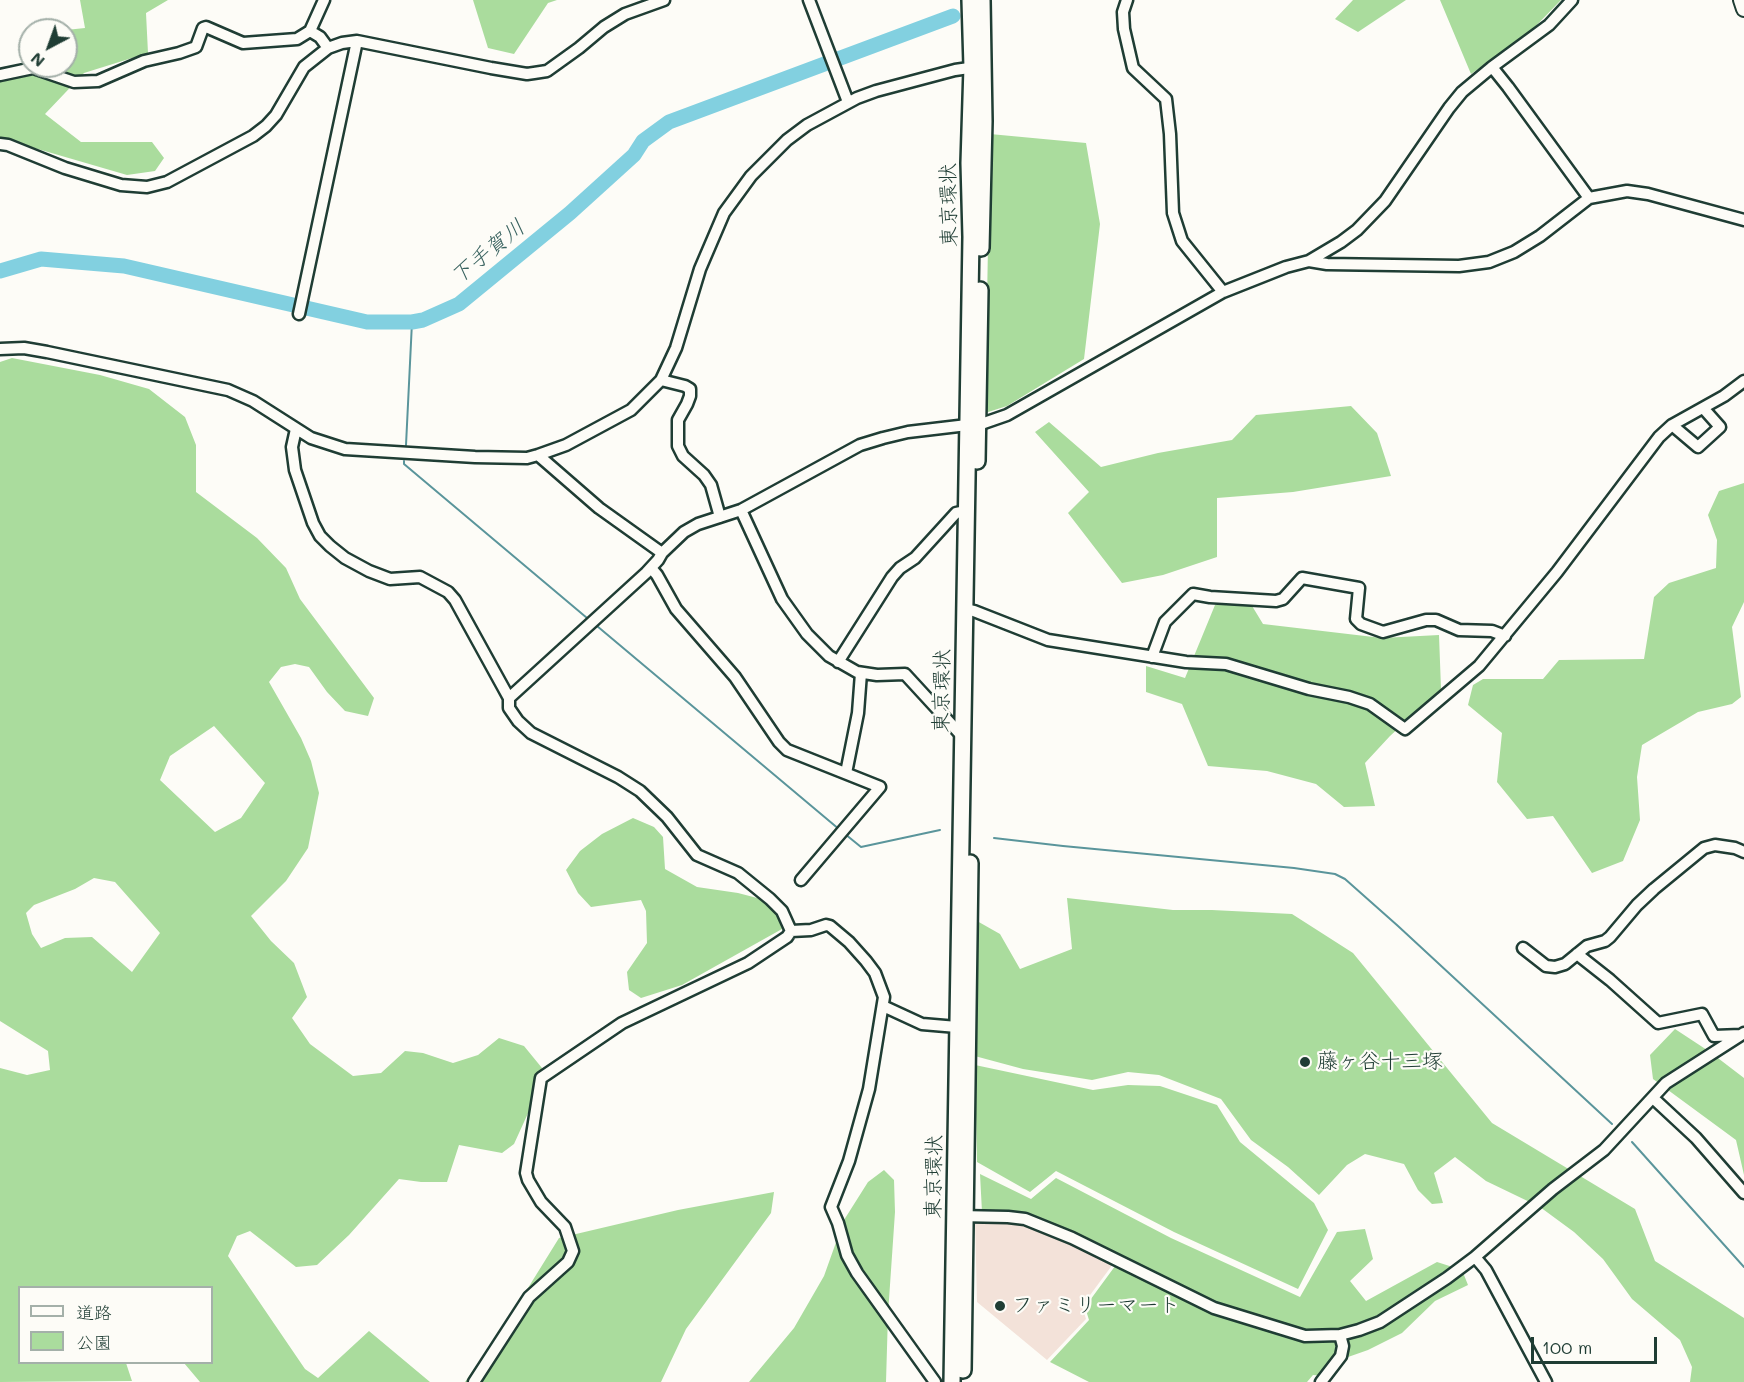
<!DOCTYPE html>
<html>
<head>
<meta charset="utf-8">
<style>
	body { margin:0 }
	#map { position:relative; width:1744px; height:1382px; overflow:hidden; background:#fdfcf7; font-family:Mali,"Klee One",sans-serif }
	canvas { display:block }
	.legend { position:absolute; left:18px; top:1286px; width:195px; height:78px; box-sizing:border-box; background:#fdfcf7; border:2px solid #a4b0a9; margin:0; padding:8px 10px; list-style:none; font-size:18px; color:#1f3d34 }
	.legend li { display:flex; align-items:center; gap:12px; height:30px }
	.legend b { width:30px; border:2px solid #a4b0a9 }
	.north { position:absolute; left:18px; top:18px; width:60px; height:60px; box-sizing:border-box; background:#fdfcf7; border:2px solid #a4b0a9; border-radius:50%; rotate:221deg; font-size:16px; font-weight:700; line-height:24px; text-align:center; color:#1f3d34 }
	.north::after { content:''; display:block; margin:auto; width:21px; height:27px; background:#1f3d34; clip-path:polygon(50% 0,100% 100%,50% 72%,0 100%) }
	.scale { position:absolute; left:1531px; top:1337px; width:126px; height:27px; box-sizing:border-box; border:3px solid #1f3d34; border-top:0; padding-left:8px; font-size:18px; line-height:21px; white-space:nowrap; color:#1f3d34; -webkit-text-stroke:4px #fdfcf7; paint-order:stroke }
</style>
</head>
<body>
<div id="map">
<canvas width="1744" height="1382"></canvas>
<ul class="legend">
<li><b style="height:8px;background:#fdfcf7"></b>道路</li>
<li><b style="height:16px;background:#aadc9d"></b>公園</li>
</ul>
<div class="north">N</div>
<div class="scale">100 m</div>
</div>
<script>
const context = document.querySelector('canvas').getContext('2d');
context.lineJoin = 'round';
function paint(path, color) {
  context.fillStyle = color;
  context.fill(path, 'evenodd');
}
function shape(rows) {
  const path = new Path2D();
  for (const r of rows) {
    path.moveTo(r[0], r[1]);
    for (let i = 2; i < r.length; i += 2) path.lineTo(r[i], r[i + 1]);
  }
  return path;
}
function stroke(path, color, width, dash) {
  context.strokeStyle = color;
  context.lineWidth = width;
  context.lineCap = dash ? 'butt' : 'round';
  context.setLineDash(dash || []);
  context.stroke(path);
}
function drawText(font, color, halo, rows, align = 'center') {
  context.font = font + ' Mali,"Klee One",sans-serif';
  context.lineWidth = 4.5;
  context.setLineDash([]);
  context.textBaseline = 'middle';
  context.strokeStyle = halo;
  context.fillStyle = color;
  for (const [text, x, y, turn = 0] of rows) {
    context.save();
    context.translate(x, y);
    context.rotate((+turn || 0) * Math.PI / 180);
    context.textAlign = isNaN(turn) ? turn : align;
    if (halo) context.strokeText(text, 0, 0);
    context.fillText(text, 0, 0);
    context.restore();
  }
}
paint(shape([
	[975,1219,1025,1222,1049,1230,1113,1264,1082,1306,1086,1319,1047,1360,977,1302]
]), '#f3e2d9');
paint(shape([
	[80,0,168,0,146,13,148,53,84,73,45,114,81,142,152,142,164,158,155,171,127,175,0,138,0,79,38,66,66,66,66,30,85,28],
	[473,0,557,0,548,3,514,54,488,48],
	[1353,0,1406,0,1358,32,1335,19],
	[1440,0,1561,0,1528,34,1471,74],
	[990,134,1086,143,1100,224,1084,359,1007,406,985,413],
	[12,358,100,375,149,389,185,417,196,445,196,492,257,538,286,568,300,599,374,698,368,716,345,711,327,692,309,667,295,664,281,667,269,682,301,738,311,761,319,793,308,848,286,881,251,916,271,941,294,963,307,997,292,1018,310,1044,353,1076,381,1073,405,1051,423,1053,453,1063,478,1055,499,1038,524,1046,542,1068,529,1111,514,1144,502,1153,459,1145,447,1182,421,1182,399,1179,349,1235,317,1265,296,1267,250,1231,237,1236,228,1256,305,1369,318,1378,369,1331,430,1382,200,1382,184,1363,212,1362,212,1288,20,1288,20,1362,126,1363,132,1381,0,1382,0,1068,27,1075,50,1070,48,1051,0,1021,0,362],
	[214,726,265,783,241,818,215,832,160,780,170,756],
	[94,878,115,882,160,933,132,972,92,937,65,938,41,948,32,934,26,913,34,905,75,889],
	[1351,406,1377,433,1391,476,1293,492,1217,498,1217,557,1163,575,1122,583,1068,513,1089,492,1035,432,1049,422,1101,467,1158,453,1232,440,1256,415],
	[1744,483,1744,602,1732,627,1741,697,1732,704,1698,712,1642,745,1637,777,1640,820,1623,861,1592,873,1553,816,1527,819,1497,782,1502,733,1468,705,1473,685,1483,679,1543,679,1559,660,1644,659,1654,597,1669,583,1716,568,1717,540,1708,515,1719,491],
	[1246,596,1263,624,1382,638,1439,635,1441,689,1390,736,1365,763,1375,806,1344,807,1316,784,1267,771,1208,766,1182,704,1146,692,1146,666,1185,678,1215,605],
	[633,818,654,827,663,837,665,869,697,887,738,893,761,899,779,915,782,929,682,985,641,998,629,990,627,972,647,943,646,911,641,900,591,907,578,893,566,870,580,851,602,834],
	[1067,898,1173,910,1212,910,1292,914,1353,953,1492,1123,1635,1209,1655,1261,1744,1318,1744,1382,1690,1382,1692,1367,1680,1340,1632,1299,1603,1259,1574,1232,1540,1207,1486,1181,1455,1157,1434,1173,1443,1203,1432,1204,1418,1190,1404,1164,1365,1154,1347,1165,1319,1195,1288,1167,1251,1140,1221,1099,1159,1075,1128,1072,1092,1080,1023,1069,971,1055,977,921,1000,934,1020,969,1072,949],
	[1675,1029,1710,1052,1744,1078,1744,1175,1736,1140,1653,1079,1650,1055],
	[975,1065,1093,1090,1128,1085,1160,1086,1217,1105,1240,1142,1314,1203,1328,1230,1298,1289,1174,1232,1056,1171,1030,1192,977,1162],
	[884,1170,894,1180,895,1212,888,1314,886,1382,749,1382,794,1328,824,1276,844,1220,868,1182],
	[980,1174,1031,1199,1056,1178,1171,1238,1300,1297,1337,1232,1365,1229,1373,1259,1350,1281,1366,1301,1437,1262,1462,1270,1468,1285,1435,1301,1402,1333,1368,1350,1331,1363,1326,1376,1313,1375,1307,1382,1089,1382,1050,1362,1089,1320,1085,1307,1121,1258,982,1212],
	[774,1192,771,1213,686,1329,661,1382,465,1382,505,1325,559,1238,678,1210]
]), '#aadc9d');
stroke(shape([
	[406,445,412,322],
	[404,461,404,464,587,618],
	[597,626,840,830],
	[845,834,861,847,940,830],
	[994,838,1063,846,1294,868,1335,874,1345,879,1398,926,1612,1124],
	[1632,1142,1744,1267]
]), '#5a959b', 2);
stroke(shape([
	[0,271,41,259,124,266,367,322,412,322,423,320,459,304,570,213,634,155,643,141,669,122,953,16]
]), '#82d0e0', 15);
const minor = shape([
	[809,0,848,102],
	[1127,0,1123,12,1124,29,1133,68,1166,99,1170,134,1173,213,1182,241,1223,292],
	[310,31,320,37,328,48],
	[1492,67,1508,87,1589,198],
	[0,75,33,68,74,82,98,81,144,61,179,53,196,47,203,28,206,27,243,43,297,39,310,31,324,0],
	[0,144,8,145,65,168,121,185,147,187,167,182,253,136,266,126,276,115,304,67,328,48,342,43,357,41,491,68,527,74,534,73,547,71,579,48,604,27,625,14,664,0],
	[1309,261,1327,264,1459,266,1489,262,1514,252,1540,236,1589,198,1627,191,1648,194,1744,220],
	[299,314,357,41],
	[0,349,24,348,47,352,228,390,253,401,311,438,345,449,475,457,527,458,538,455,566,445,631,410,661,380,676,348,700,269,724,213,751,176,787,140,807,125,857,98,876,91,955,70,976,67],
	[661,380,685,386,690,389,690,396,687,404,678,420,678,446,683,456,704,475,711,485,720,517],
	[1672,425,1698,447,1720,427,1704,409],
	[296,429,292,447,295,470,313,523,320,536,330,546,345,558,369,571,390,579,420,577,448,592,455,600,504,689,509,698,509,708,518,721,531,733,618,777,640,791,667,817,697,855,738,873,770,899,782,911,791,931],
	[538,455,599,508,662,553],
	[741,510,782,599,807,634,829,656,857,672,877,675,905,674,962,736],
	[651,568,657,575,676,609,735,677,779,742,787,750,880,787,801,880],
	[964,609,974,611,1048,640,1186,662,1226,664,1309,689,1349,697,1370,704,1405,729,1479,666,1557,572,1659,437,1672,425,1724,396,1744,381],
	[1152,657,1165,622,1193,594,1210,597,1276,601,1283,599,1302,578,1359,588,1356,619,1361,624,1383,632,1426,620,1436,620,1459,630,1492,631,1505,636],
	[838,662,892,577,900,568,915,558,956,513,966,511],
	[509,698,646,573,658,560,662,553,684,532,698,524,741,510,860,445,883,438,908,432,984,423,1007,415,1223,292,1286,267,1309,261,1341,242,1357,230,1385,201,1449,108,1462,92,1492,67,1549,25,1572,0],
	[846,773,858,713,861,673],
	[1523,948,1546,966,1555,967,1565,964,1587,946,1605,941,1610,937,1637,905,1654,889,1704,848,1715,845,1735,848,1744,852],
	[1577,954,1610,980,1658,1023,1702,1014,1714,1036,1741,1035],
	[883,1006,922,1024,957,1027],
	[1653,1098,1696,1138,1744,1193],
	[959,1216,1008,1217,1025,1219,1072,1238,1214,1308,1305,1336,1340,1335,1359,1330,1380,1322,1447,1278,1475,1257,1553,1189,1604,1150,1666,1083,1744,1033],
	[1475,1257,1486,1270,1546,1382],
	[474,1382,529,1297,568,1262,573,1251,565,1227,541,1202,528,1180,526,1173,541,1078,622,1023,748,963,787,937,791,931,811,930,826,925,830,926,849,942,866,961,875,973,884,997,869,1089,849,1161,831,1207,838,1223,847,1255,857,1273,935,1382],
	[1321,1382,1341,1356,1343,1346,1340,1335]
]);
const major = shape([
	[1741,0,1744,9]
]);
const highway = shape([
	[981,248,984,121,982,0],
	[977,461,980,290],
	[963,1370,970,863],
	[952,1382,971,237,969,163,972,67,970,0]
]);
stroke(minor, '#1f3d34', 15);
stroke(major, '#1f3d34', 18);
stroke(highway, '#1f3d34', 20);
stroke(minor, '#fdfcf7', 10);
stroke(major, '#fdfcf7', 14);
stroke(highway, '#fdfcf7', 15);
for (const [x, y, r, color] of [
	[1305,1062,6,"#1f3d34"],
	[1000,1306,6,"#1f3d34"]
]) {
  const dot = new Path2D();
  dot.arc(x, y, r, 0, 2 * Math.PI);
  context.fillStyle = color;
  context.fill(dot);
  stroke(dot, '#fdfcf7', 2);
}
drawText('21px', '#1f3d34', '#fdfcf7', [
	["東京環状",949,205,-91],
	["東京環状",942,691,-89],
	["東京環状",934,1177,-89]
]);
drawText('21px', '#1f3d34', '#fdfcf7', [
	["藤ヶ谷十三塚",1317,1062],
	["ファミリーマート",1012,1306]
], 'left');
drawText('italic 22px', '#38625f', '#fdfcf7', [
	["下手賀川",488,252,-39]
]);
</script>
</body>
</html>
